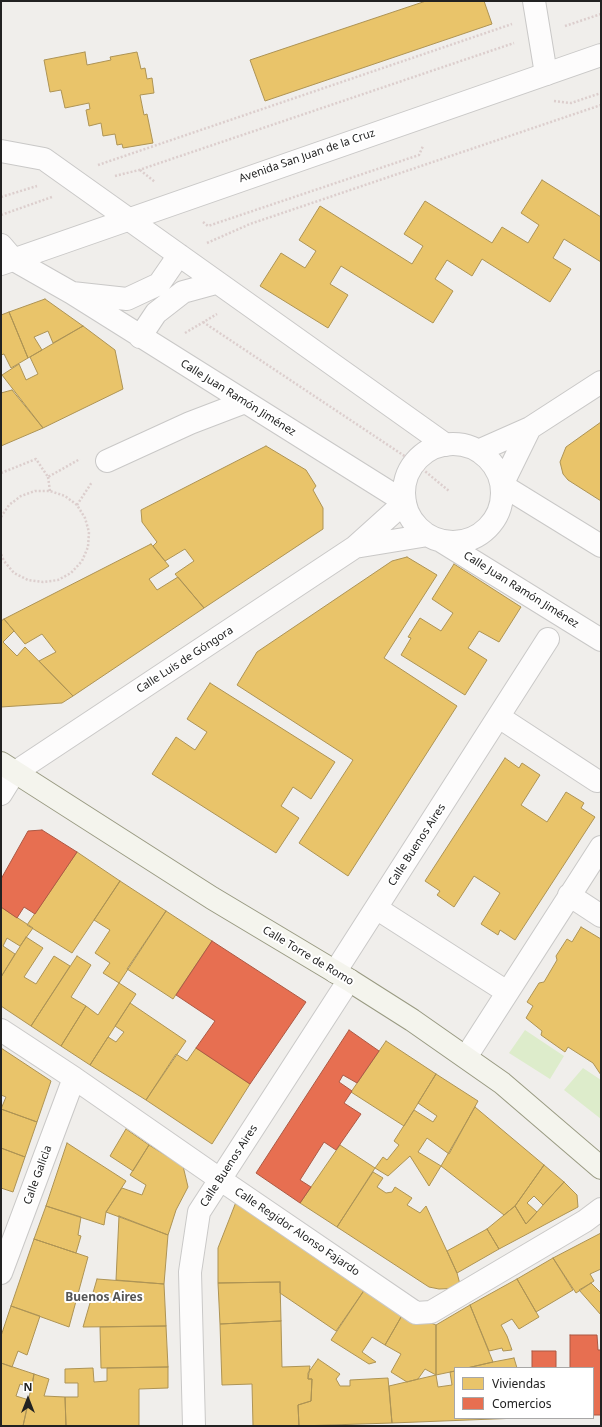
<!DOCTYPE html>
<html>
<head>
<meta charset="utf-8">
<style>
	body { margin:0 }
	#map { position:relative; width:602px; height:1427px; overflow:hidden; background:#f0eeeb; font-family:"Noto Sans",sans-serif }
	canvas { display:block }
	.frame { position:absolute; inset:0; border:2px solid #222; pointer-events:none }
	.legend { position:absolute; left:454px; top:1367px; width:140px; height:52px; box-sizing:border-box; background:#fff; border:1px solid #a7a7a7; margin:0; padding:5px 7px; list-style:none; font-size:12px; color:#222 }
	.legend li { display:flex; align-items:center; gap:8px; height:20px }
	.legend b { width:20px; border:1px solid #a7a7a7 }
	.north { position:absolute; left:8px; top:1379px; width:40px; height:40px; -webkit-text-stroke:3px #fff; paint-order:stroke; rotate:0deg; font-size:11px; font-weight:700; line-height:16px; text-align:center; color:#222 }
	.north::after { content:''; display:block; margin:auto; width:14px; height:18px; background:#222; clip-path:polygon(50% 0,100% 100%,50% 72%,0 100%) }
</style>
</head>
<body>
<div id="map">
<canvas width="602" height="1427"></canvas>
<div class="frame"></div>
<ul class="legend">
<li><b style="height:11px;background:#e9c46a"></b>Viviendas</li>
<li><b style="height:11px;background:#e76f51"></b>Comercios</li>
</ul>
<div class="north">N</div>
</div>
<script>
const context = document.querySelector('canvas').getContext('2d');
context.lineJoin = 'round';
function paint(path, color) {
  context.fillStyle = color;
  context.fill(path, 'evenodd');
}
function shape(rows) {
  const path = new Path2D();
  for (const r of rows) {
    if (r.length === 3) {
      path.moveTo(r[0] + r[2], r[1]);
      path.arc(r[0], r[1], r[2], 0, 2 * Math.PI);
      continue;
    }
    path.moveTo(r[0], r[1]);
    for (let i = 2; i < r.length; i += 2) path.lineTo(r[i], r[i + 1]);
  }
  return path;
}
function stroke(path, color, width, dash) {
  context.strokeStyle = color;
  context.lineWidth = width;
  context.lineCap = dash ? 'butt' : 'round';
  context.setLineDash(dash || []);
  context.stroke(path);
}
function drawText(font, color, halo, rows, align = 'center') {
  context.font = font + ' "Noto Sans",sans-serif';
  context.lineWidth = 4;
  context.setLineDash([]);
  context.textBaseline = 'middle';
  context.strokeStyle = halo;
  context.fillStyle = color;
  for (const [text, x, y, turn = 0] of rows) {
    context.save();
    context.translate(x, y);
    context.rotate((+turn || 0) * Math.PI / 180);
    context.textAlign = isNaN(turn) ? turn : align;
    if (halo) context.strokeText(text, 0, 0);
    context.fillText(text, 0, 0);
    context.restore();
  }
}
paint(shape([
	[525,1030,564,1056,550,1079,509,1053],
	[583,1068,601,1080,601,1119,564,1090]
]), '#ddeccb');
const homes = shape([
	[426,1,484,1,492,24,265,101,250,60,426,1],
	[85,52,87,65,111,60,110,57,137,52,141,69,145,68,147,79,152,78,154,93,140,95,144,115,147,114,153,143,123,148,122,144,117,145,115,134,103,136,101,123,89,126,86,110,90,109,89,103,65,108,61,90,50,92,44,60,85,52],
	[542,180,601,217,601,262,564,239,553,258,571,269,550,302,482,259,472,276,447,260,435,279,453,291,433,323,341,266,330,284,348,295,328,328,260,286,281,253,305,268,316,251,299,240,320,206,412,264,423,246,404,234,425,201,492,243,502,227,528,243,539,225,521,213,542,180],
	[45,299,83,326,53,343,48,331,34,337,42,350,28,358,9,312,45,299],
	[9,312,28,358,11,368,4,354,1,355,1,315,9,312],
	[83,326,115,350,123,389,43,428,2,375,19,364,26,380,38,374,30,357,83,326],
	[12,390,43,428,1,446,1,393,12,390],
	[601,422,601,501,568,480,563,474,560,462,566,447,601,422],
	[266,446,306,470,316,486,313,490,323,508,323,529,204,608,175,574,194,561,185,549,165,561,153,546,157,542,142,522,141,510,266,446],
	[151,544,169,566,149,579,157,590,178,577,204,608,73,696,39,661,56,652,42,634,25,644,4,619,151,544],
	[407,557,437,575,384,658,457,706,348,876,299,843,353,760,237,685,257,652,392,561,407,557],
	[454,564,521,607,499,642,479,631,468,648,487,660,465,695,401,655,411,638,408,637,420,618,441,631,453,613,432,599,454,564],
	[4,619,14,631,3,642,17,656,25,647,73,696,62,703,1,707,1,621,4,619],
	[210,683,335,762,311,799,293,787,281,806,299,818,276,853,152,774,176,737,195,750,207,732,187,719,210,683],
	[505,758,519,768,522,763,540,775,521,805,547,822,566,792,584,803,581,808,595,817,515,940,500,930,498,935,481,924,500,893,474,876,454,907,437,895,440,891,425,881,505,758],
	[77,852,120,881,72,953,27,925,77,852],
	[120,881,166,911,119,983,103,973,110,963,95,953,110,930,94,920,120,881],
	[1,907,33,928,20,946,7,938,3,946,15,954,1,977,1,907],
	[166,911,212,941,173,999,127,969,166,911],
	[581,927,601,939,601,1075,593,1063,568,1047,565,1052,541,1035,542,1031,526,1018,533,1006,527,1002,539,983,544,982,557,960,556,956,567,939,572,942,581,927],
	[26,937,43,948,24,977,36,984,54,956,70,966,31,1026,1,1006,1,977,26,937],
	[77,956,91,965,71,997,86,1006,61,1046,31,1026,77,956],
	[119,983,136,994,90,1065,61,1046,86,1006,98,1015,119,983],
	[130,1003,186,1041,146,1100,90,1065,108,1037,116,1042,124,1032,115,1026,130,1003],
	[386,1041,436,1074,404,1126,351,1092,386,1041],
	[1,1048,51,1081,37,1122,1,1109,6,1097,1,1095,1,1048],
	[196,1048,250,1084,212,1144,146,1100,176,1054,187,1061,196,1048],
	[436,1074,478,1101,449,1154,427,1138,418,1152,441,1166,429,1186,410,1156,388,1176,375,1168,383,1157,387,1160,399,1145,394,1141,414,1110,433,1122,437,1116,418,1103,436,1074],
	[475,1107,544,1165,515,1206,504,1215,441,1166,475,1107],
	[1,1109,37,1122,25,1157,1,1148,1,1109],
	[126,1129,149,1145,133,1171,110,1156,126,1129],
	[67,1143,126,1181,106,1212,104,1225,46,1206,67,1143],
	[149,1145,183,1166,188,1187,176,1210,168,1235,106,1212,122,1188,142,1195,146,1185,130,1175,149,1145],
	[340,1145,375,1168,337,1227,300,1203,340,1145],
	[1,1148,25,1157,13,1192,1,1188,1,1148],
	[544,1165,564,1182,543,1205,534,1196,527,1203,537,1212,526,1224,515,1206,544,1165],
	[373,1172,383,1178,377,1187,386,1193,392,1192,395,1187,412,1198,407,1205,420,1213,426,1206,457,1273,461,1288,439,1289,429,1287,337,1227,373,1172],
	[564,1182,577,1195,578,1207,499,1249,487,1229,515,1206,526,1224,564,1182],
	[236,1202,365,1289,336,1331,280,1293,280,1282,218,1283,218,1248,236,1202],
	[46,1206,81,1217,78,1235,81,1236,76,1253,34,1239,46,1206],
	[119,1216,168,1235,164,1284,116,1280,119,1216],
	[487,1229,499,1249,457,1273,447,1251,487,1229],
	[601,1233,601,1269,590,1274,594,1281,576,1293,553,1258,601,1233],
	[34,1239,88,1257,69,1327,11,1306,34,1239],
	[553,1258,573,1290,536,1312,517,1279,553,1258],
	[97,1279,164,1284,166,1326,83,1327,97,1279],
	[517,1279,539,1317,519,1329,512,1319,501,1325,507,1336,512,1350,503,1351,502,1348,489,1351,470,1305,517,1279],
	[280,1282,281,1321,220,1324,218,1283,280,1282],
	[591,1283,601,1293,601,1315,579,1290,591,1283],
	[365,1289,404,1312,385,1345,372,1337,362,1352,376,1362,369,1364,331,1340,365,1289],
	[470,1305,493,1362,467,1368,455,1368,455,1371,436,1375,436,1325,470,1305],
	[11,1306,40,1316,27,1355,18,1351,12,1367,1,1363,1,1336,11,1306],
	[404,1312,436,1325,436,1375,425,1369,418,1379,407,1382,391,1372,401,1354,385,1345,404,1312],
	[281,1321,282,1367,310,1366,308,1379,312,1379,311,1401,298,1405,299,1426,253,1426,252,1384,222,1385,220,1324,281,1321],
	[166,1326,168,1367,101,1368,100,1327,166,1326],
	[514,1358,517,1368,467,1368,493,1362,514,1358],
	[318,1359,340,1374,336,1379,340,1386,350,1386,350,1380,388,1378,392,1423,299,1426,298,1405,311,1401,312,1379,308,1379,308,1373,318,1359],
	[1,1363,34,1374,32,1388,20,1384,16,1396,29,1400,23,1426,1,1426,1,1363],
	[168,1367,168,1388,139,1389,139,1426,66,1426,65,1397,78,1397,78,1383,65,1383,65,1369,93,1368,94,1382,107,1381,107,1368,168,1367],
	[455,1371,455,1418,519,1418,392,1423,389,1386,436,1375,438,1387,452,1385,450,1372,455,1371],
	[34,1374,49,1379,44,1396,65,1397,66,1426,23,1426,34,1374]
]);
paint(homes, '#e9c46a');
stroke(homes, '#ad9354', 1);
const shops = shape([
	[42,830,77,852,35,914,24,907,17,918,1,907,1,879,28,831,42,830],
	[212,941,306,1002,250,1084,196,1048,215,1021,176,995,212,941],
	[349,1030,379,1051,357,1083,343,1075,339,1082,352,1091,344,1103,361,1114,336,1150,324,1142,300,1180,311,1187,300,1203,256,1173,349,1030],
	[570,1335,597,1335,598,1350,601,1350,601,1415,593,1415,593,1368,570,1368,570,1335],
	[532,1351,556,1351,556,1368,532,1368,532,1351]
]);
paint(shops, '#e76f51');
stroke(shops, '#ac5843', 1);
const minor = shape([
	[534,1,546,74],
	[1,151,44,159,446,445],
	[1,245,14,260,72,293,127,299,159,284,179,255],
	[72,293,405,502],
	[140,337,156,313,183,292,216,283],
	[453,493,49],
	[478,451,530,428,601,382],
	[107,461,190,423,245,402],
	[502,485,601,546],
	[502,485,530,428],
	[441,541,601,640],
	[355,547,428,535],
	[499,717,597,781],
	[1,794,14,773,355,547,405,502],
	[569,895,601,916],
	[376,908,507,992],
	[335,972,548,639],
	[1,1030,74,1078,221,1180,416,1313,431,1312,585,1221,601,1209],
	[466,1057,601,847],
	[1,1273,74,1078],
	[194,1426,190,1272,199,1212,349,980]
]);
const tertiary = shape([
	[1,264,601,55]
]);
const secondary = shape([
	[1,763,212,898,349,980,412,1020,502,1083,601,1168]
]);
stroke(minor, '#c9c8c7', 24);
stroke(tertiary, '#c9c8c7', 24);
stroke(secondary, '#999a82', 24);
stroke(shape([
	[565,26,601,14],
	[554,101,571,103,601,93],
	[98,165,512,24],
	[140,170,155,182],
	[115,176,139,170,514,43],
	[1,197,37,186],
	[1,215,52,197],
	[203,222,208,226,419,155,423,146],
	[207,243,250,224,601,105],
	[203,322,415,463,449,491],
	[185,333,217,314],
	[1,473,36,459,48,477,80,459],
	[48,477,50,491],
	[77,505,92,482],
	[1,517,9,505,21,496,35,491,50,491,65,496,77,505,85,518,89,532,88,547,82,561,71,573,58,580,43,582,28,580,14,573,4,561,1,554]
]), '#dccecd', 2.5, [2, 2]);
stroke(minor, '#fdfcfc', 22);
stroke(tertiary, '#fdfcfc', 22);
stroke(secondary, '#f4f4ed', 22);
drawText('11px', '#222', '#fff', [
	["Avenida San Juan de la Cruz",307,156,-19],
	["Calle Juan Ramón Jiménez",238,398,32],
	["Calle Juan Ramón Jiménez",521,590,32],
	["Calle Luis de Góngora",185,660,-33],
	["Calle Buenos Aires",417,845,-57],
	["Calle Torre de Romo",308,956,31],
	["Calle Buenos Aires",229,1166,-57],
	["Calle Galicia",38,1175,-70],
	["Calle Regidor Alonso Fajardo",297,1232,34]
]);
drawText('bold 12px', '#555', '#fff', [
	["Buenos Aires",104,1298]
]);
</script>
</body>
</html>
